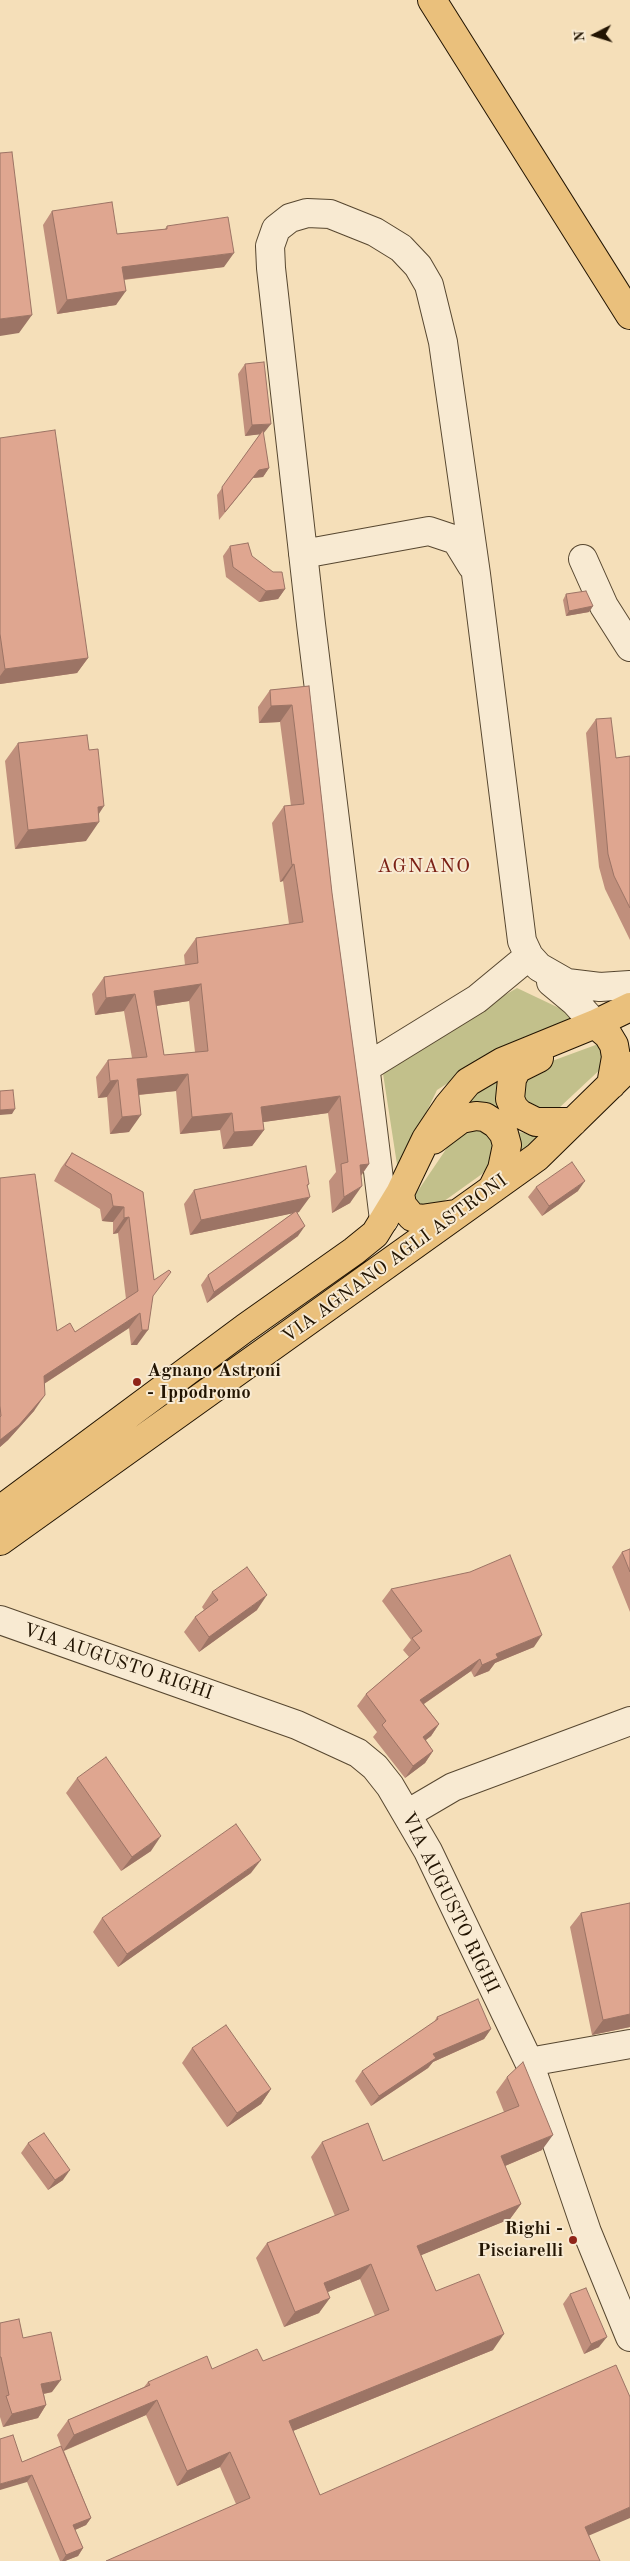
<!DOCTYPE html>
<html>
<head>
<meta charset="utf-8">
<style>
	body { margin:0 }
	#map { position:relative; width:630px; height:2561px; overflow:hidden; background:#f5dfb9; font-family:"Old Standard TT",serif }
	canvas { display:block }
	.north { position:absolute; left:570px; top:10px; width:50px; height:50px; -webkit-text-stroke:4px #f8ead2; paint-order:stroke; rotate:265deg; font-size:14px; font-weight:700; line-height:20px; text-align:center; color:#221402 }
	.north::after { content:''; display:block; margin:auto; width:18px; height:22px; background:#221402; clip-path:polygon(50% 0,100% 100%,50% 72%,0 100%) }
</style>
</head>
<body>
<div id="map">
<canvas width="630" height="2561"></canvas>
<div class="north">N</div>
</div>
<script>
const context = document.querySelector('canvas').getContext('2d');
context.lineJoin = 'round';
function paint(path, color) {
  context.fillStyle = color;
  context.fill(path, 'evenodd');
}
function shape(rows) {
  const path = new Path2D();
  for (const r of rows) {
    path.moveTo(r[0], r[1]);
    for (let i = 2; i < r.length; i += 2) path.lineTo(r[i], r[i + 1]);
  }
  return path;
}
function stroke(path, color, width, dash) {
  context.strokeStyle = color;
  context.lineWidth = width;
  context.lineCap = dash ? 'butt' : 'round';
  context.setLineDash(dash || []);
  context.stroke(path);
}
function drawText(font, color, halo, rows, align = 'center') {
  context.font = font + ' "Old Standard TT",serif';
  context.lineWidth = 4;
  context.setLineDash([]);
  context.textBaseline = 'middle';
  context.strokeStyle = halo;
  context.fillStyle = color;
  for (const [text, x, y, turn = 0] of rows) {
    context.save();
    context.translate(x, y);
    context.rotate((+turn || 0) * Math.PI / 180);
    context.textAlign = isNaN(turn) ? turn : align;
    if (halo) context.strokeText(text, 0, 0);
    context.fillText(text, 0, 0);
    context.restore();
  }
}
paint(shape([
	[517,988,576,1016,495,1053,437,1090,398,1171,382,1067],
	[601,1043,606,1064,560,1107,546,1111,530,1109,521,1098,521,1084,533,1068],
	[508,1068,499,1083,499,1113,458,1111,473,1089],
	[473,1127,490,1134,496,1145,494,1160,482,1174,433,1209,409,1204,455,1136],
	[519,1132,546,1137,514,1161]
]), '#c2c08b');
const minor = shape([
	[303,554,429,531,456,540,472,566],
	[583,559,604,606,630,647],
	[551,982,575,1002,595,1024],
	[365,1068,477,999,529,956],
	[384,1220,311,624,271,268,270,246,276,229,290,218,307,213,330,214,375,232,401,248,418,266,429,285,443,342,476,574,522,941,529,956,539,967,567,983,600,987,630,985],
	[0,1620,297,1725,358,1753,375,1767,390,1786,428,1851,529,2062,587,2232,630,2337],
	[407,1814,453,1787,630,1721],
	[529,2062,630,2044]
]);
const major = shape([
	[595,1024,608,1035,614,1045,616,1057,611,1085],
	[539,1058,517,1069,512,1079,510,1099,514,1108,520,1114,536,1122,573,1122],
	[433,1140,461,1119,476,1116,485,1117,496,1124,504,1134,507,1145,502,1169,492,1189],
	[400,1193,402,1205,412,1217,421,1219,455,1214],
	[0,1510,245,1328,354,1251,375,1234,400,1193,426,1139,448,1106,468,1082,502,1062,595,1024,630,1007],
	[0,1541,537,1157,630,1066]
]);
const highway = shape([
	[432,0,630,315]
]);
stroke(minor, '#574730', 30);
stroke(major, '#221402', 30);
stroke(highway, '#221402', 30);
stroke(minor, '#f8ead2', 28);
stroke(major, '#eac07c', 28);
stroke(highway, '#eac07c', 28);
paint(shape([
	[52,211,117,234,165,229,167,226,224,267,124,280,116,305,57,314,43,225],
	[245,364,263,434,269,468,263,477,253,478,219,520,217,495,260,434,245,436,238,374],
	[0,438,88,658,77,673,0,684],
	[230,546,252,556,285,589,278,599,259,602,226,577,223,556],
	[566,594,593,606,589,612,566,616,563,600],
	[309,686,332,893,369,1164,361,1176,350,1203,332,1213,329,1181,336,1172,328,1113,263,1122,264,1130,252,1146,223,1149,220,1130,180,1134,176,1091,139,1095,129,1132,110,1134,107,1097,98,1098,96,1077,108,1060,132,1058,124,1011,95,1015,92,994,104,977,185,965,184,955,196,938,289,924,283,881,280,882,272,823,284,806,291,806,280,722,259,723,258,707,270,690],
	[189,1001,195,1052,164,1055,156,1006],
	[596,719,616,758,630,756,630,940,605,889,599,867,586,733],
	[18,743,89,750,86,841,15,849,5,761],
	[72,1153,143,1192,153,1297,137,1345,131,1345,129,1328,44,1384,34,1411,8,1440,0,1447,0,1178,57,1331,75,1332,126,1299,118,1233,113,1234,113,1222,102,1221,100,1209,54,1181,61,1168],
	[309,1184,307,1187,299,1212,297,1213,298,1236,207,1303,201,1285,208,1275,293,1213,190,1235,184,1204,194,1190],
	[536,1187,578,1191,542,1216,528,1197],
	[630,1549,630,1612,612,1567,622,1552],
	[391,1589,534,1647,495,1663,489,1671,474,1677,471,1671,424,1704,439,1724,431,1736,426,1740,433,1751,425,1763,405,1778,373,1737,377,1732,357,1706,366,1694,409,1657,403,1650,411,1640,382,1601],
	[212,1592,257,1610,199,1652,184,1632,195,1617,204,1610,202,1607],
	[77,1778,151,1851,121,1871,66,1793],
	[251,1873,118,1967,93,1932,102,1918],
	[630,1903,630,2027,592,2035,570,1927,581,1913],
	[437,2017,491,2029,484,2039,433,2062,428,2068,371,2106,355,2081,362,2071,434,2022],
	[192,2048,271,2089,261,2104,227,2127,182,2063],
	[507,2077,542,2150,505,2166,521,2204,510,2219,421,2255,436,2291,493,2350,293,2431,320,2495,630,2518,236,2504,220,2467,177,2486,146,2415,64,2451,91,2518,86,2525,75,2530,83,2548,78,2556,65,2561,60,2561,27,2482,22,2462,61,2446,57,2435,68,2420,144,2387,148,2382,212,2369,263,2361,375,2316,360,2279,328,2292,319,2313,284,2327,256,2258,267,2243,335,2216,311,2157,322,2142,383,2161,504,2112,496,2092],
	[28,2143,63,2180,48,2190,21,2153],
	[570,2294,599,2347,584,2354,563,2304],
	[0,2323,23,2338,52,2392,44,2394,46,2405,38,2418,3,2427,0,2417]
]), '#c08f7c');
paint(shape([
	[234,253,224,267,112,281,122,267],
	[126,291,116,305,57,314,67,300],
	[32,315,19,333,0,336,0,319],
	[271,424,263,434,245,436,252,425],
	[269,468,263,477,253,478,219,520,259,470],
	[285,589,278,599,259,602,266,591],
	[593,606,589,612,566,616,569,611],
	[88,658,77,673,0,684,0,676,5,669],
	[292,705,280,722,259,723,271,706],
	[104,806,93,823,99,822,86,841,15,849,28,830,98,807],
	[294,864,283,881,280,882,292,865],
	[201,984,189,1001,142,1008,154,991],
	[135,994,124,1011,95,1015,106,998],
	[188,1074,176,1091,126,1096,137,1079],
	[118,1080,107,1097,98,1098,110,1081],
	[340,1096,328,1113,250,1124,261,1107],
	[15,1109,12,1114,0,1115,0,1110],
	[232,1113,220,1130,180,1134,192,1117],
	[141,1115,129,1132,110,1134,122,1117],
	[264,1130,252,1146,223,1149,234,1132],
	[369,1164,357,1181,360,1165],
	[585,1181,578,1191,542,1216,549,1206],
	[362,1186,350,1203,332,1213,344,1197],
	[310,1197,299,1212,190,1235,201,1220],
	[113,1206,124,1207,113,1222,102,1221],
	[129,1217,118,1233,113,1234,124,1218],
	[305,1226,298,1236,207,1303,214,1292],
	[140,1313,129,1328,33,1391,44,1376],
	[142,1330,148,1330,137,1345,131,1345],
	[45,1395,34,1411,8,1440,0,1447,0,1440],
	[267,1595,257,1610,199,1652,209,1637],
	[542,1635,534,1647,495,1663,489,1671,474,1677,482,1665,496,1654],
	[480,1659,471,1671,412,1712,420,1700],
	[439,1724,431,1736,414,1749,423,1737],
	[433,1751,425,1763,405,1778,413,1766],
	[161,1836,151,1851,121,1871,132,1857],
	[261,1860,251,1873,118,1967,127,1954],
	[630,2014,630,2027,592,2035,603,2020],
	[491,2029,484,2039,433,2062,428,2068,371,2106,379,2096,433,2054],
	[271,2089,261,2104,227,2127,237,2113],
	[553,2135,542,2150,491,2172,501,2156],
	[70,2170,63,2180,48,2190,55,2180],
	[521,2204,510,2219,407,2261,417,2246],
	[371,2264,360,2279,313,2298,324,2283],
	[330,2298,319,2313,284,2327,295,2312],
	[504,2334,493,2350,278,2437,289,2421],
	[607,2337,599,2347,584,2354,591,2344],
	[61,2380,52,2392,32,2396,41,2384],
	[157,2400,146,2415,63,2451,74,2435],
	[46,2405,38,2418,3,2427,12,2414],
	[230,2452,220,2467,177,2486,187,2471],
	[32,2475,27,2482,0,2490,0,2484],
	[630,2507,630,2518,574,2542,585,2527],
	[91,2518,86,2525,68,2533,73,2525],
	[83,2548,78,2556,65,2561,62,2561,66,2555]
]), '#9c7465');
const building = shape([
	[12,152,32,315,0,319,0,153,12,152],
	[112,202,117,234,167,229,167,226,228,217,234,253,122,267,126,291,67,300,52,211,112,202],
	[264,362,271,424,252,425,245,364,264,362],
	[55,430,88,658,5,669,0,634,0,438,55,430],
	[263,430,269,468,259,470,225,512,222,487,263,430],
	[248,543,252,556,273,572,282,572,285,589,266,591,233,567,230,546,248,543],
	[586,591,593,606,569,611,566,594,586,591],
	[309,686,332,893,369,1164,360,1165,362,1186,344,1197,341,1164,348,1162,340,1096,261,1107,264,1130,234,1132,232,1113,192,1117,188,1074,137,1079,141,1115,122,1117,118,1080,110,1081,108,1060,147,1057,135,994,106,998,104,977,198,963,196,938,303,922,294,864,292,865,284,806,304,804,292,705,271,706,270,690,309,686],
	[201,984,208,1051,164,1055,154,991,201,984],
	[611,718,616,758,630,756,630,908,614,876,608,854,596,719,611,718],
	[87,735,89,750,98,749,104,806,98,807,99,822,28,830,18,743,87,735],
	[13,1090,15,1109,0,1110,0,1091,13,1090],
	[72,1153,143,1192,154,1280,169,1270,171,1272,153,1296,148,1330,142,1330,140,1313,44,1376,45,1395,19,1425,0,1440,0,1417,1,1416,0,1406,0,1178,35,1174,57,1331,70,1323,75,1332,138,1291,129,1217,124,1218,124,1207,113,1206,111,1194,65,1165,72,1153],
	[572,1162,585,1181,549,1206,536,1187,572,1162],
	[306,1166,309,1184,307,1185,310,1197,201,1220,194,1190,306,1166],
	[296,1211,305,1226,214,1292,208,1275,296,1211],
	[630,1549,630,1572,622,1552,630,1549],
	[510,1555,542,1635,496,1654,498,1658,482,1665,480,1659,420,1700,439,1724,423,1737,433,1751,413,1766,382,1725,386,1721,366,1694,420,1648,412,1638,422,1631,391,1589,470,1572,510,1555],
	[247,1567,267,1595,209,1637,195,1617,218,1600,212,1592,247,1567],
	[106,1757,161,1836,132,1857,77,1778,106,1757],
	[236,1824,261,1860,127,1954,102,1918,236,1824],
	[630,1903,630,2014,603,2020,581,1913,630,1903],
	[478,1999,491,2029,433,2054,436,2058,379,2096,362,2071,438,2019,437,2017,478,1999],
	[226,2025,271,2089,237,2113,192,2048,226,2025],
	[523,2062,553,2135,501,2156,521,2204,417,2246,436,2291,479,2274,504,2334,289,2421,320,2495,616,2365,630,2397,630,2507,585,2527,600,2561,106,2561,250,2498,230,2452,187,2471,157,2400,74,2435,68,2420,150,2385,148,2382,207,2356,212,2369,257,2349,263,2361,389,2310,371,2264,324,2283,330,2298,295,2312,267,2243,349,2210,322,2142,368,2123,383,2161,519,2106,507,2077,523,2062],
	[44,2133,70,2170,55,2180,28,2143,44,2133],
	[586,2288,607,2337,591,2344,570,2294,586,2288],
	[19,2319,23,2338,51,2332,61,2380,41,2384,46,2405,12,2414,6,2396,9,2395,1,2357,0,2357,0,2323,19,2319],
	[13,2435,22,2462,61,2446,91,2518,73,2525,83,2548,66,2555,32,2475,0,2484,0,2439,13,2435]
]);
paint(building, '#dfa690');
stroke(building, '#9c7465', 1);
for (const [x, y, r, color] of [
	[137,1382,5,"#8f2418"],
	[573,2240,5,"#8f2418"]
]) {
  const dot = new Path2D();
  dot.arc(x, y, r, 0, 2 * Math.PI);
  context.fillStyle = color;
  context.fill(dot);
  stroke(dot, '#f8ead2', 2);
}
drawText('19px', '#221402', '#f8ead2', [
	["VIA AGNANO AGLI ASTRONI",395,1259,-36],
	["VIA AUGUSTO RIGHI",118,1662,19],
	["VIA AUGUSTO RIGHI",450,1903,64]
]);
drawText('bold 19px', '#221402', '#f8ead2', [
	["Agnano Astroni",147,1371],
	["- Ippodromo",147,1393],
	["Righi -",563,2229,"right"],
	["Pisciarelli",563,2251,"right"]
], 'left');
context.letterSpacing = '1px';
drawText('20px', '#7a1f14', '#f8ead2', [
	["AGNANO",424,867]
]);
context.letterSpacing = '0px';
</script>
</body>
</html>
